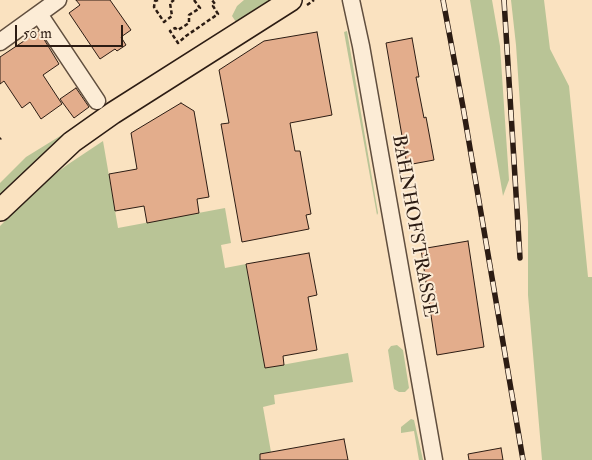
<!DOCTYPE html>
<html>
<head>
<meta charset="utf-8">
<style>
	body { margin:0 }
	#map { position:relative; width:592px; height:460px; overflow:hidden; background:#fae2c0; font-family:"IM FELL Double Pica",serif }
	canvas { display:block }
	.scale { position:absolute; left:15px; top:25px; width:108px; height:22px; box-sizing:border-box; border:2px solid #2c1c13; border-top:0; padding-left:6px; font-size:15px; line-height:18px; white-space:nowrap; color:#2c1c13; -webkit-text-stroke:4px #fcecd6; paint-order:stroke }
</style>
</head>
<body>
<div id="map">
<canvas width="592" height="460"></canvas>
<div class="scale">50 m</div>
</div>
<script>
const context = document.querySelector('canvas').getContext('2d');
context.lineJoin = 'round';
function paint(path, color) {
  context.fillStyle = color;
  context.fill(path, 'evenodd');
}
function shape(rows) {
  const path = new Path2D();
  for (const r of rows) {
    path.moveTo(r[0], r[1]);
    for (let i = 2; i < r.length; i += 2) path.lineTo(r[i], r[i + 1]);
  }
  return path;
}
function stroke(path, color, width, dash) {
  context.strokeStyle = color;
  context.lineWidth = width;
  context.lineCap = dash ? 'butt' : 'round';
  context.setLineDash(dash || []);
  context.stroke(path);
}
function drawText(font, color, halo, rows, align = 'center') {
  context.font = font + ' "IM FELL Double Pica",serif';
  context.lineWidth = 4;
  context.setLineDash([]);
  context.textBaseline = 'middle';
  context.strokeStyle = halo;
  context.fillStyle = color;
  for (const [text, x, y, turn = 0] of rows) {
    context.save();
    context.translate(x, y);
    context.rotate((+turn || 0) * Math.PI / 180);
    context.textAlign = isNaN(turn) ? turn : align;
    if (halo) context.strokeText(text, 0, 0);
    context.fillText(text, 0, 0);
    context.restore();
  }
}
paint(shape([
	[244,0,275,0,238,25,232,16,237,6],
	[470,0,492,0,500,46,509,180,503,196],
	[511,0,544,0,550,49,569,86,588,277,592,277,592,460,542,460,528,295,528,222,516,45],
	[347,31,378,213,377,215,344,32],
	[91,117,41,158,0,195,0,183,26,157],
	[103,141,118,228,225,208,231,243,221,245,225,268,246,264,265,368,348,353,353,382,274,395,275,404,263,407,271,452,263,454,264,460,0,460,0,226,21,205,50,178,67,165],
	[397,345,403,350,409,388,405,392,399,392,394,389,388,350,391,346],
	[411,419,414,420,423,460,419,460,414,431,401,433,401,427]
]), '#b9c496');
const building = shape([
	[76,0,110,0,131,30,121,37,126,45,117,51,115,49,100,59,69,13,80,5,76,0],
	[39,31,59,64,43,75,62,104,41,119,30,102,22,108,4,81,0,84,0,57,39,31],
	[317,32,332,115,290,123,295,151,300,151,311,214,306,215,309,229,242,242,221,124,229,123,219,70,264,41,317,32],
	[412,38,419,77,416,77,424,118,426,117,434,160,407,165,386,43,412,38],
	[76,88,89,107,74,118,60,99,76,88],
	[181,103,194,111,209,197,197,199,199,213,147,223,144,206,115,211,109,174,137,169,131,133,181,103],
	[468,241,484,347,437,355,421,249,468,241],
	[309,253,317,295,308,297,317,350,283,356,284,365,265,368,246,264,309,253],
	[344,439,348,460,260,460,260,454,344,439],
	[501,448,503,460,469,460,468,454,501,448]
]);
paint(building, '#e3ad8c');
stroke(building, '#2c1c13', 1);
const minor = shape([
	[351,0,361,46,434,460],
	[39,14,97,101],
	[0,42,58,0]
]);
const major = shape([
	[0,210,72,142,113,113,291,0]
]);
stroke(minor, '#604e3e', 19);
stroke(major, '#2c1c13', 24);
stroke(shape([
	[158,0,155,1,154,7,164,22,172,16,170,3,174,0],
	[194,0,200,8,189,15,189,23,178,30,175,28,170,31,178,43,186,36,218,14,213,6,215,4,212,0],
	[307,5,314,0],
	[0,139,1,138]
]), '#2c1c13', 2.5, [4, 2.5]);
stroke(minor, '#fcecd6', 16);
stroke(major, '#fae2c0', 21);
const rail = shape([
	[443,0,463,107,523,460],
	[504,0,520,258]
]);
stroke(rail, '#2c1c13', 5.5);
stroke(rail, '#fcecd6', 4, [11]);
drawText('19px', '#2c1c13', '#fcecd6', [
	["BAHNHOFSTRASSE",413,226,80]
]);
</script>
</body>
</html>
